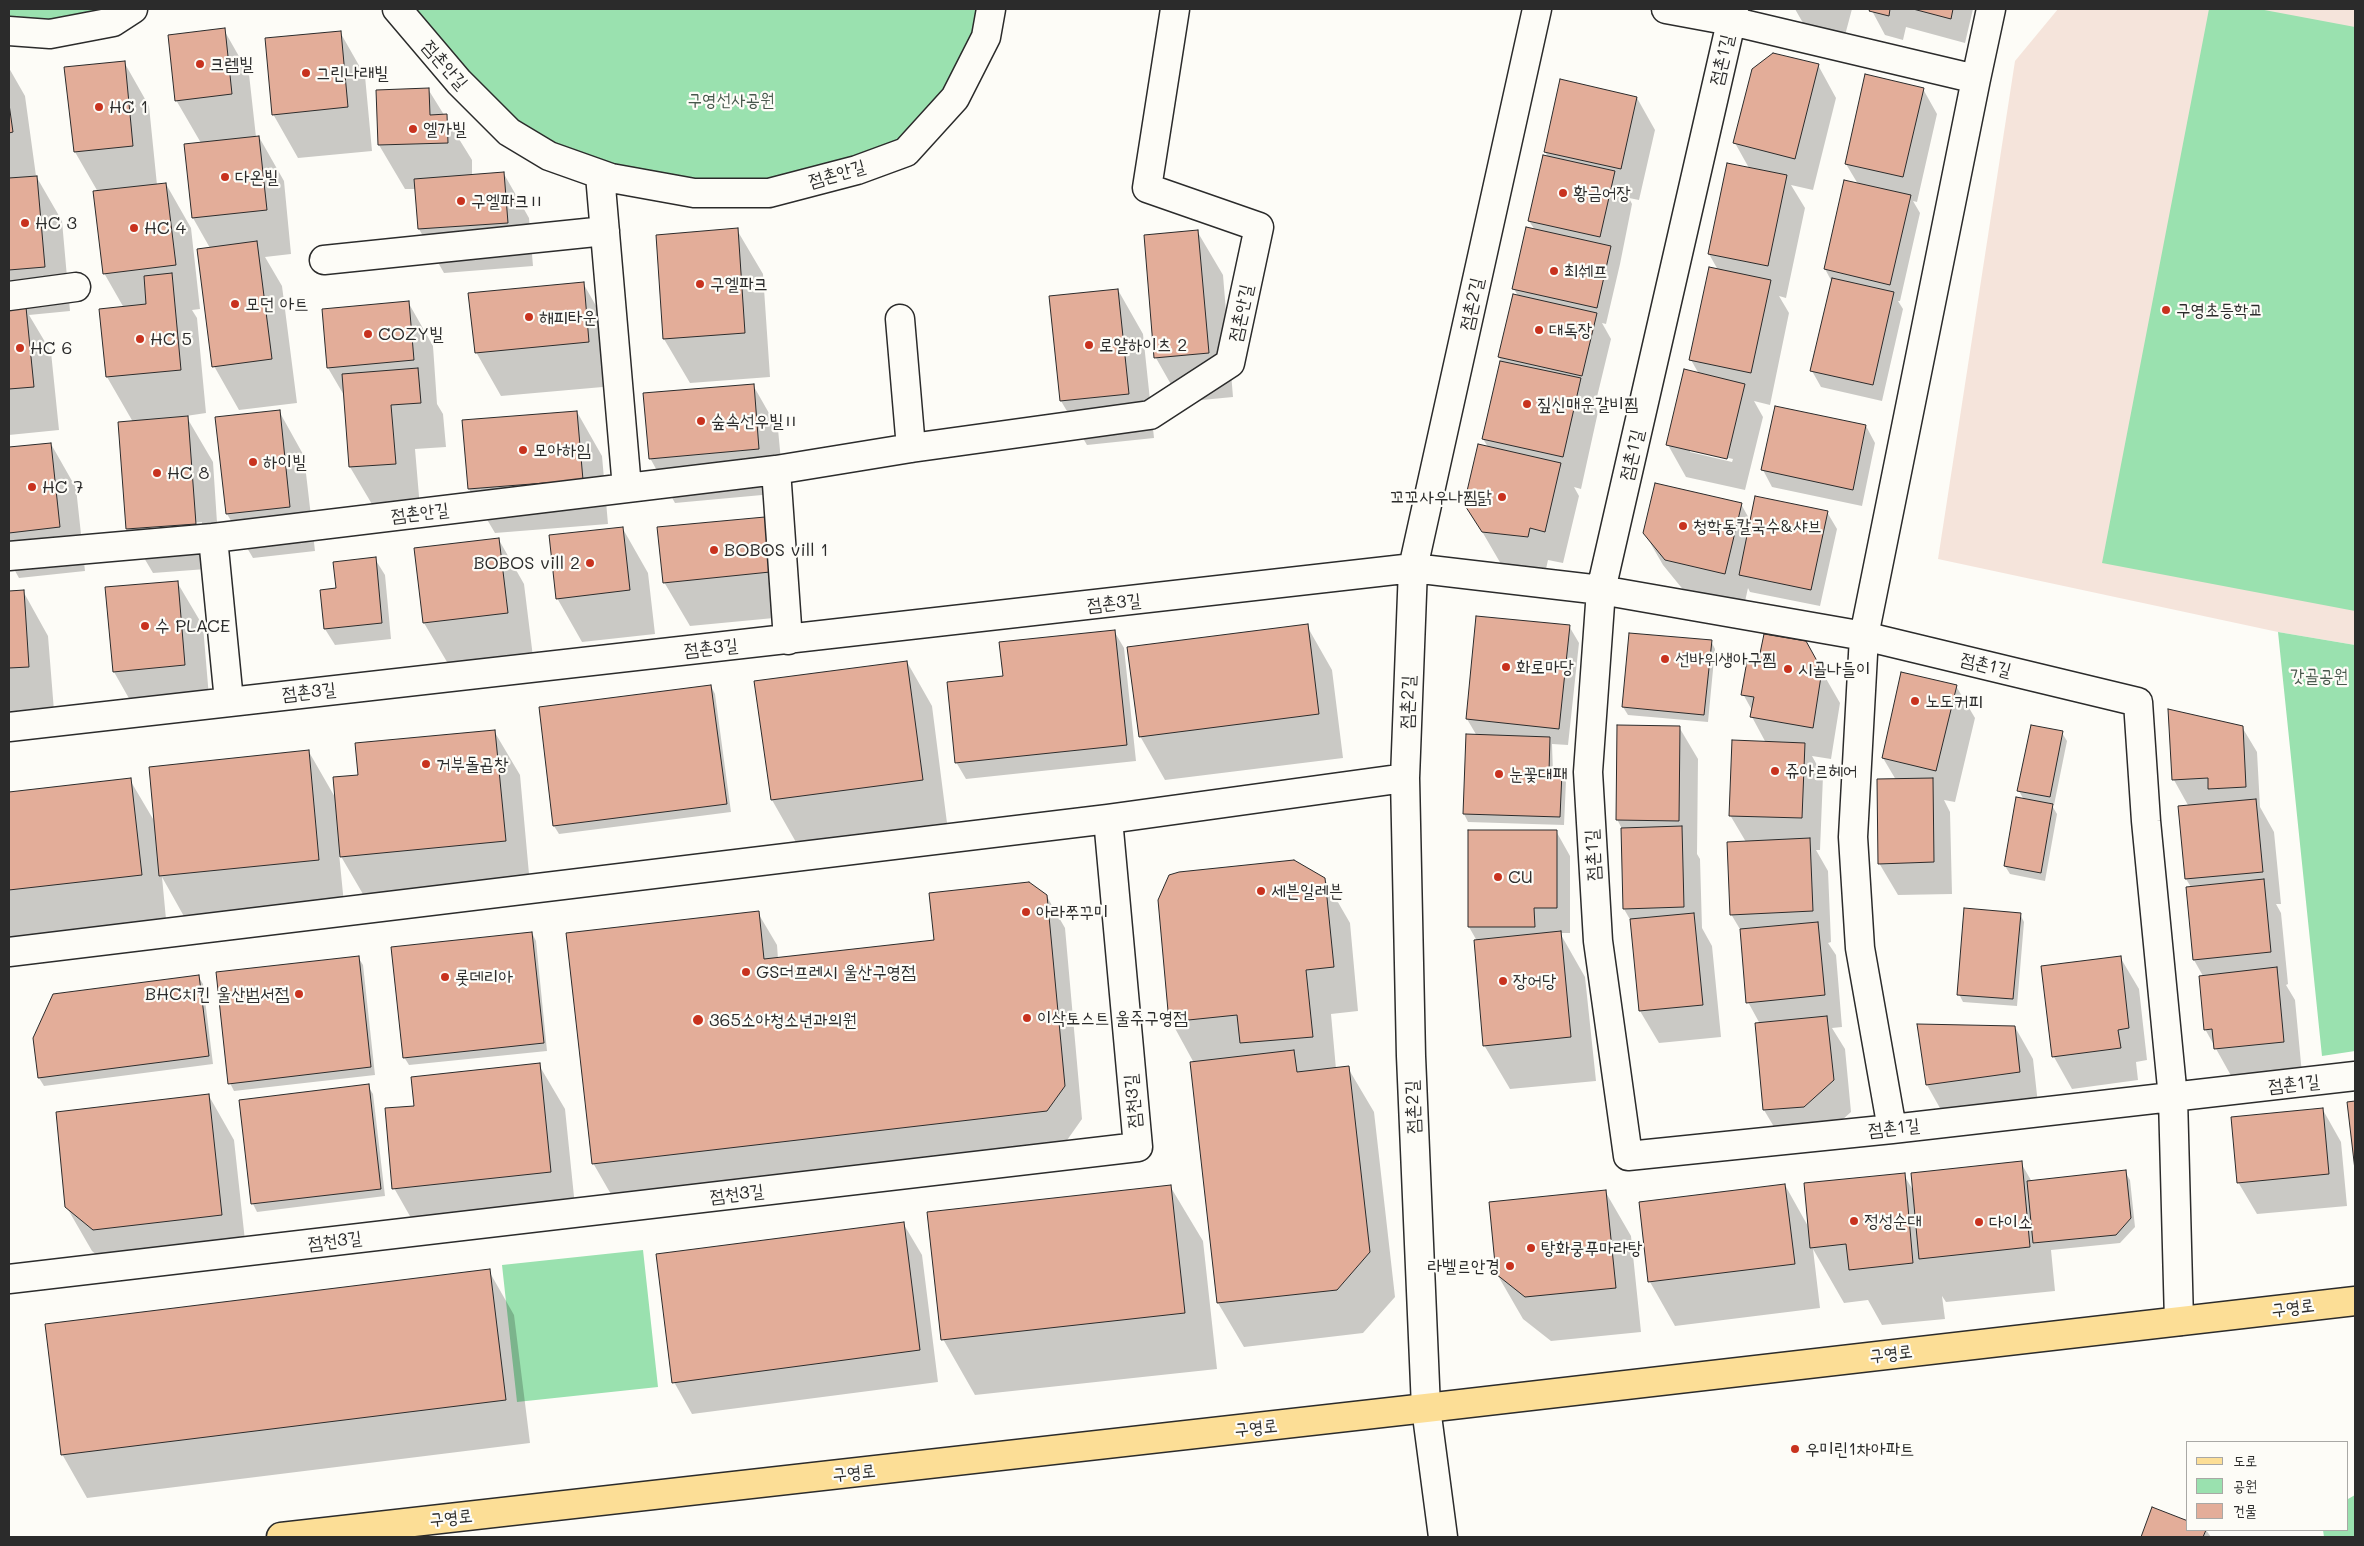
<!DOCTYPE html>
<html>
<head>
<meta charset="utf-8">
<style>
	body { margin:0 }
	#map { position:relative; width:2364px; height:1546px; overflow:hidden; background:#fdfcf7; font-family:Mali,"Poor Story",sans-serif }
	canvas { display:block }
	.frame { position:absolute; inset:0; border:10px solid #2b2b2b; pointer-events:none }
	.legend { position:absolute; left:2186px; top:1441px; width:162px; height:90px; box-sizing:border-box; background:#fdfcf7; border:1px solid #a9a8a5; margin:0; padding:6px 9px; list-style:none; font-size:15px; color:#2b2b2b }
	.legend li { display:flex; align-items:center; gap:10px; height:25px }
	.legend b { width:25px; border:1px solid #a9a8a5 }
</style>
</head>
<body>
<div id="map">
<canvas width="2364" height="1546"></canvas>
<div class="frame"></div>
<ul class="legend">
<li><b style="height:6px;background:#fcde96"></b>도로</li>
<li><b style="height:14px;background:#9ae1af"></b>공원</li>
<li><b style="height:14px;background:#e3ad99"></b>건물</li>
</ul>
</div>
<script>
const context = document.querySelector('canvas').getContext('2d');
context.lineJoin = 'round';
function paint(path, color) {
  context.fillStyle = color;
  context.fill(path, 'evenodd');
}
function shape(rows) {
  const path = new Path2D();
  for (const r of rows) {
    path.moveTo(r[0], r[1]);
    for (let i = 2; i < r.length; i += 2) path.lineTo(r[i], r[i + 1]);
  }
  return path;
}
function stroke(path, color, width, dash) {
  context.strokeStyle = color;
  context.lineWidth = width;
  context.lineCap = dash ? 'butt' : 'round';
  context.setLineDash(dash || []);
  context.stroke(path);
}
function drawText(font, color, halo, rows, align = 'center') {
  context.font = font + ' Mali,"Poor Story",sans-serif';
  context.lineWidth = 4.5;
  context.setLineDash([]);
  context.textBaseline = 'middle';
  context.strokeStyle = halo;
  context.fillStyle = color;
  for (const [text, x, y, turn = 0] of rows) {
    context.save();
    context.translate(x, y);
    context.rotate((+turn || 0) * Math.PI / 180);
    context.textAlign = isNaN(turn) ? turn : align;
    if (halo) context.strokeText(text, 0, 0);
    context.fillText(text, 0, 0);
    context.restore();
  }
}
paint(shape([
	[2058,9,2355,9,2355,645,2278,632,1938,559,2015,61]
]), '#f5e4db');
paint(shape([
	[9,9,133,9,9,31],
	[397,9,991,9,986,37,906,152,769,193,549,156],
	[2209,9,2259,9,2355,27,2355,611,2102,563],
	[2278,632,2355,645,2355,1051,2322,1056],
	[643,1250,658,1387,517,1402,502,1265],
	[2355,1495,2355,1537,2324,1537,2323,1530,2348,1530,2348,1499]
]), '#9ae1af');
paint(shape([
	[1795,9,1852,9,1844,39,1807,30],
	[1871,9,1973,9,1965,43,1906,27,1903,40,1885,35],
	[224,30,249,74,256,137,259,137,284,181,291,254,265,257,282,286,297,403,239,410,214,366,210,248,193,218,201,143,176,100],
	[340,32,365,76,372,151,298,158,273,114],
	[124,62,149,106,157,185,166,184,191,228,200,309,192,310,197,318,206,413,186,416,213,462,220,568,153,573,127,529,133,422,107,377,101,310,124,308,104,273,98,192,75,152],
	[202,522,202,525,147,529,147,526],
	[1818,65,1836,98,1813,190,1791,185,1805,208,1786,298,1779,296,1789,313,1770,405,1754,401,1763,417,1745,490,1686,477,1668,445,1699,374,1691,360,1718,270,1709,254,1749,168,1735,143],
	[1690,449,1733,459,1732,462,1690,452],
	[9,68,25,96,36,176,62,221,70,311,29,315,51,352,59,430,9,435],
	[428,89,472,160,472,176,504,174,529,218,533,266,444,273,419,229,416,189,405,189,379,145,377,91],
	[1923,89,1937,114,1917,202,1913,201,1920,213,1900,301,1898,301,1903,309,1882,401,1821,387,1812,371,1832,282,1825,269,1845,181,1858,184,1846,164],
	[1637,98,1655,130,1639,200,1629,198,1632,204,1620,264,1606,324,1602,323,1611,339,1596,401,1591,400,1598,412,1581,489,1574,487,1579,496,1563,563,1548,560,1546,569,1501,564,1466,504,1488,447,1483,439,1501,361,1499,357,1518,296,1514,289,1535,230,1529,221,1548,158,1545,151],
	[737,230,763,274,770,377,690,383,664,339,657,236],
	[1197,231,1223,275,1233,397,1181,402,1156,358],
	[583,283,608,327,614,386,501,396,476,352],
	[1118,290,1143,334,1154,438,1087,445,1061,401],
	[408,302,433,346,437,404,443,414,446,447,415,449,420,508,376,511,350,467,345,397,328,368,323,310],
	[753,385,778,429,784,493,675,503,650,458],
	[279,411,304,456,315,551,253,558,227,514],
	[577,412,602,456,608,524,495,533,469,489,464,422],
	[1866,426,1875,443,1862,506,1772,487,1763,470],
	[51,444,76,488,85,571,19,578,9,560,9,448],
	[1741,504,1751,522,1827,512,1837,529,1820,606,1750,592,1748,588,1744,606,1685,592,1663,565,1644,532],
	[764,518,789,562,795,616,690,626,664,582],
	[623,529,648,573,655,634,582,642,557,598],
	[499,540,524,584,533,657,450,667,424,623,416,549],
	[375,559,385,575,391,639,335,645,325,629],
	[177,582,203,626,210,709,139,716,114,672],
	[23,591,48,636,54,711,9,714,9,593],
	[1477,617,1569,626,1579,643,1568,745,1552,744,1553,773,1561,773,1566,781,1564,825,1468,822,1464,814,1477,736,1467,719],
	[1307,626,1332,670,1343,758,1165,780,1140,736],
	[1114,631,1124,648,1136,761,966,779,956,762,1004,677],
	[1630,634,1711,641,1715,649,1708,722,1628,715,1623,707],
	[1805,642,1840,703,1831,759,1812,756,1823,776,1820,850,1816,850,1828,871,1831,942,1828,943,1836,955,1842,1027,1832,1028,1845,1049,1851,1112,1822,1138,1783,1142,1764,1110,1756,1024,1760,1024,1748,1002,1741,931,1731,914,1746,842,1730,815,1766,743,1752,717,1753,712,1743,694,1759,664],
	[907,662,932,706,947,823,797,844,772,800],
	[711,686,715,694,731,812,559,834,554,826],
	[1956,686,1975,718,1955,802,1944,800,1950,812,1952,894,1898,895,1879,863,1896,780,1883,758],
	[2169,710,2242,727,2257,752,2260,807,2274,832,2281,904,2276,904,2281,913,2288,984,2286,985,2295,1000,2302,1074,2234,1081,2205,1029,2203,976,2194,960,2191,887,2186,879,2179,808,2189,807,2174,780],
	[1679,727,1698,759,1697,854,1700,859,1702,928,1712,946,1721,1037,1659,1043,1640,1011,1632,923,1624,909,1622,829,1617,819],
	[494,731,520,775,530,885,367,901,339,853,344,904,186,920,162,877,166,919,9,937,9,794,130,780,156,824,309,752,336,799,359,776],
	[2062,733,2067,741,2054,805,2051,804,2057,814,2045,881,2010,874,2005,866,2024,800,2019,791],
	[1556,831,1570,856,1570,933,1560,933,1585,977,1596,1081,1510,1089,1484,1045,1477,941,1469,927],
	[1324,878,1350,923,1358,1011,1331,1014,1336,1069,1348,1068,1374,1112,1395,1297,1363,1333,1244,1347,1218,1303,1194,1063,1171,1021],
	[1046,895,1065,928,1082,1119,1065,1143,612,1196,593,1163,758,913,777,945,778,959,935,941],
	[2020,914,2024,922,2017,1006,1963,1002,1959,994],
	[532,933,536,941,547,1051,409,1065,404,1057],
	[358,957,363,965,375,1075,234,1091,230,1083],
	[2120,957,2139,989,2147,1060,2136,1062,2138,1080,2072,1089,2054,1057],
	[198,976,203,984,213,1064,44,1086,39,1078],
	[1918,1025,2015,1027,2033,1059,2038,1104,1945,1117,1927,1085],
	[539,1065,565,1109,576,1216,419,1232,394,1188,415,1107],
	[368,1086,373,1094,385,1196,257,1212,253,1204,240,1101],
	[209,1096,234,1140,247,1259,119,1273,92,1251,66,1206],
	[2355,1102,2355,1163,2349,1103],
	[2323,1110,2341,1142,2347,1206,2257,1214,2238,1182],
	[2021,1163,2032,1182,2125,1172,2130,1180,2135,1227,2120,1243,2051,1250,2055,1291,1946,1302,1942,1296,1945,1319,1882,1325,1868,1300,1844,1303,1813,1249,1820,1308,1675,1326,1650,1282,1640,1203,1785,1185,1809,1228,1904,1175,1914,1192],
	[1170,1186,1203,1241,1217,1369,975,1395,943,1339],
	[1605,1191,1631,1236,1641,1332,1551,1341,1523,1319,1497,1274],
	[903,1223,922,1255,938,1382,692,1414,674,1382],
	[489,1271,514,1315,530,1443,87,1498,62,1454],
	[2153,1509,2188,1530,2206,1530,2211,1537,2142,1537]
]), '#0003');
const building = shape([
	[1870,9,1890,9,1889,16,1869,11,1870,9],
	[1913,9,1953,9,1951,19,1913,9],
	[225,28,232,94,175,101,168,35,225,28],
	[341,31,348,107,272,115,265,38,341,31],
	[1773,53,1819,64,1795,159,1733,143,1752,69,1773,53],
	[125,61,133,146,74,152,64,67,125,61],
	[1865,74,1924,88,1903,177,1845,164,1865,74],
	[1560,79,1637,97,1621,169,1544,152,1560,79],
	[429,88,430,115,447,114,448,143,378,145,376,90,429,88],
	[9,104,13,132,9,133,9,104],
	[259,136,267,210,192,218,184,144,259,136],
	[1543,155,1615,171,1600,237,1528,221,1543,155],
	[1727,163,1787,175,1768,266,1708,254,1727,163],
	[504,172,508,223,418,229,414,179,504,172],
	[37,176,45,267,9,270,9,178,37,176],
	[1844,180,1911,195,1890,285,1824,269,1844,180],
	[166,183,176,265,103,274,93,191,166,183],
	[1526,227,1611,246,1597,308,1512,289,1526,227],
	[738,228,745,333,663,339,656,235,738,228],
	[1198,230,1209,353,1154,358,1144,235,1198,230],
	[257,241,272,359,212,367,197,249,257,241],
	[1709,267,1771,280,1751,373,1689,360,1709,267],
	[172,273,181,370,106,377,99,309,146,304,144,276,172,273],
	[1832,278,1894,292,1873,385,1810,371,1832,278],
	[584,282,589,342,475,353,468,293,584,282],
	[1118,289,1129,394,1060,401,1049,296,1118,289],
	[1513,294,1597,313,1582,376,1498,357,1513,294],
	[409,301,414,360,327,368,322,309,409,301],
	[26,307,34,387,9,389,9,309,26,307],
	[1500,361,1581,378,1563,457,1482,439,1500,361],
	[418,368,421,403,391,405,396,464,349,467,342,374,418,368],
	[1684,369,1745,384,1727,459,1666,445,1684,369],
	[754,384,759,449,649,459,643,393,754,384],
	[1775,406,1866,425,1853,490,1761,470,1775,406],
	[280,410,290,507,226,514,215,417,280,410],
	[577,411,583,480,468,489,462,420,577,411],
	[188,416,196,524,126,529,118,422,188,416],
	[51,443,60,527,9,533,9,447,51,443],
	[1478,444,1561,463,1545,532,1530,528,1528,537,1482,532,1464,504,1478,444],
	[1655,483,1742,503,1725,574,1665,560,1643,533,1655,483],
	[1755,496,1828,511,1811,590,1739,575,1755,496],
	[765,517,770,572,663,583,657,527,765,517],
	[623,527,630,590,556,599,549,535,623,527],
	[499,538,508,613,423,623,414,548,499,538],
	[376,557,382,623,324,629,320,590,336,588,333,562,376,557],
	[178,581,185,665,113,672,105,587,178,581],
	[24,590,29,667,9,668,9,591,24,590],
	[1476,616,1570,625,1559,729,1466,719,1476,616],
	[1308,624,1319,714,1139,737,1127,647,1308,624],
	[1115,630,1127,745,955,763,947,682,1003,676,999,642,1115,630],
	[1629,633,1712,640,1704,715,1622,707,1629,633],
	[1764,634,1806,641,1822,670,1813,728,1750,717,1754,697,1741,695,1747,661,1758,663,1764,634],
	[907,661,923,780,771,800,754,681,907,661],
	[1901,672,1957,685,1936,771,1882,758,1901,672],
	[711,685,727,804,553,826,539,707,711,685],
	[2168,709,2243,726,2246,787,2208,789,2208,778,2172,780,2168,709],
	[1617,725,1680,726,1679,821,1616,820,1617,725],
	[2031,725,2063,731,2050,797,2017,791,2031,725],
	[495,730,506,841,340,857,333,777,358,775,355,743,495,730],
	[1466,734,1550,737,1549,772,1562,772,1560,817,1463,814,1466,734],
	[1732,740,1805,743,1802,818,1729,816,1732,740],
	[309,750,319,860,159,876,149,767,309,750],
	[131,778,142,875,9,890,9,792,131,778],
	[1933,778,1934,862,1878,864,1877,779,1933,778],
	[2016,797,2053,804,2041,873,2004,866,2016,797],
	[2256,799,2263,872,2185,879,2178,806,2256,799],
	[1682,826,1684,907,1623,909,1621,828,1682,826],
	[1468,830,1557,830,1557,908,1534,908,1535,927,1468,927,1468,830],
	[1810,838,1813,911,1730,915,1727,842,1810,838],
	[1294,860,1325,878,1334,967,1306,970,1313,1037,1240,1043,1237,1015,1169,1022,1158,900,1169,875,1179,872,1294,860],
	[2264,879,2271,952,2193,960,2186,887,2264,879],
	[1029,882,1047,895,1065,1086,1047,1111,592,1164,566,933,759,911,764,959,934,940,929,893,1029,882],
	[1964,908,2021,913,2013,999,1957,995,1964,908],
	[1694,913,1703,1005,1639,1011,1630,919,1694,913],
	[1818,922,1825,995,1746,1003,1740,929,1818,922],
	[1561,931,1571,1037,1483,1046,1474,940,1561,931],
	[532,932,544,1043,403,1058,391,947,532,932],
	[359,956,371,1067,228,1084,216,972,359,956],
	[2121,956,2129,1028,2118,1030,2121,1048,2052,1057,2041,966,2121,956],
	[2277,967,2284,1042,2214,1049,2212,1029,2204,1030,2199,976,2277,967],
	[199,975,209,1056,38,1078,33,1038,53,994,199,975],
	[1827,1016,1834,1080,1804,1107,1763,1110,1755,1023,1827,1016],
	[1917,1024,2015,1026,2020,1072,1926,1085,1917,1024],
	[1294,1050,1297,1072,1349,1066,1370,1252,1337,1290,1217,1303,1190,1062,1294,1050],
	[540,1063,551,1172,392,1189,385,1108,414,1106,411,1077,540,1063],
	[369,1084,381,1189,251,1204,239,1100,369,1084],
	[209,1094,222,1215,93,1230,65,1207,56,1112,209,1094],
	[2355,1101,2355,1170,2347,1102,2355,1101],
	[2323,1108,2329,1174,2237,1183,2231,1117,2323,1108],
	[2022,1161,2030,1247,1919,1259,1911,1173,2022,1161],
	[2126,1170,2131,1218,2116,1235,2033,1243,2027,1181,2126,1170],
	[1905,1173,1913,1263,1849,1270,1846,1244,1810,1248,1804,1183,1905,1173],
	[1785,1184,1795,1264,1648,1282,1639,1202,1785,1184],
	[1171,1185,1185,1313,941,1340,927,1212,1171,1185],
	[1606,1190,1616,1288,1525,1297,1496,1274,1489,1202,1606,1190],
	[904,1222,920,1350,672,1383,656,1254,904,1222],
	[490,1269,506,1400,61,1455,45,1324,490,1269],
	[2152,1507,2188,1521,2188,1530,2206,1530,2203,1537,2141,1537,2152,1507]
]);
paint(building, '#e3ad99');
stroke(building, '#2b2b2b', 1);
const minor = shape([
	[397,9,459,82,509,132,549,156,611,178,694,193,769,193,857,170,906,152,955,98,986,37,991,9],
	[1666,9,1731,21,1976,79,1864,636,2138,702,2146,821,2173,1098,2179,1321],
	[1734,9,1601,590,1588,772,1598,941,1628,1156,1892,1129,2355,1076],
	[9,31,50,34,113,22,133,9],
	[1976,79,1991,9],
	[600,175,627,488],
	[324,260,605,231],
	[9,296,76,287],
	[900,319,911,448],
	[776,470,788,640],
	[213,538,776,470,911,448,1150,415,1230,363,1259,227,1147,188,1175,9],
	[9,556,213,538,229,701],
	[9,727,1413,568,1601,590,1864,636,1853,837,1860,948,1892,1129],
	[9,952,1108,819,1405,778],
	[9,1279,1138,1147,1108,819],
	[1443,1537,1426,1408,1411,1056,1405,778,1413,568,1537,9]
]);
const major = shape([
	[281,1537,1426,1408,2355,1301]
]);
stroke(minor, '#2b2b2b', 31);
stroke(major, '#2b2b2b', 31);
stroke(minor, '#fdfcf7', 28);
stroke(major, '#fcde96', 28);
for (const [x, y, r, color] of [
	[200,64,5,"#c8321e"],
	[306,73,5,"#c8321e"],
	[99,107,5,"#c8321e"],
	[413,129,5,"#c8321e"],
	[225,177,5,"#c8321e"],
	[1563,193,5,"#c8321e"],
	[461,201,5,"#c8321e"],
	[25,223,5,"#c8321e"],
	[134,228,5,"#c8321e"],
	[1554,271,5,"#c8321e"],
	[700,284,5,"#c8321e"],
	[235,304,5,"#c8321e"],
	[2166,310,5,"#c8321e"],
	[529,317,5,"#c8321e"],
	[1539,330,5,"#c8321e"],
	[368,334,5,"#c8321e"],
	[140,339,5,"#c8321e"],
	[1089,345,5,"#c8321e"],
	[20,348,5,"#c8321e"],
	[1527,404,5,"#c8321e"],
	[701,421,5,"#c8321e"],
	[523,450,5,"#c8321e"],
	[253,462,5,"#c8321e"],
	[157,473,5,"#c8321e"],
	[32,487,5,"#c8321e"],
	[1502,497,5,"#c8321e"],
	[1683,526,5,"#c8321e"],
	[714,550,5,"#c8321e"],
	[590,563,5,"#c8321e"],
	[145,626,5,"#c8321e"],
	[1665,659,5,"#c8321e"],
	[1506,667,5,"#c8321e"],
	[1788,669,5,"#c8321e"],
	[1915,701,5,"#c8321e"],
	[426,764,5,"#c8321e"],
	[1775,771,5,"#c8321e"],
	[1499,774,5,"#c8321e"],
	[1498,877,5,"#c8321e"],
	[1261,891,5,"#c8321e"],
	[1026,912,5,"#c8321e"],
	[746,972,5,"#c8321e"],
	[445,977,5,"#c8321e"],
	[1503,981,5,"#c8321e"],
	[299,994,5,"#c8321e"],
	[1027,1018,5,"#c8321e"],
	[698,1020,6,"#c8321e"],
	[1854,1221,5,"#c8321e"],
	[1979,1222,5,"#c8321e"],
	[1531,1248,5,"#c8321e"],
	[1510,1266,5,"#c8321e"],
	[1795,1449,5,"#c8321e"]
]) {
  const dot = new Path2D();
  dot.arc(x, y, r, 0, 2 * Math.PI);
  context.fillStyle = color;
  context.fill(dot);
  stroke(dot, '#fdfcf7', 2);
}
drawText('18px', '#2b2b2b', '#fdfcf7', [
	["점촌1길",1722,60,-77],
	["점촌안길",445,65,49],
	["점촌안길",837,174,-16],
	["점촌2길",1472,304,-78],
	["점촌안길",1241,313,-78],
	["점촌1길",1632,455,-77],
	["점촌안길",420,513,-7],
	["점촌3길",1114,603,-6],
	["점촌3길",711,648,-6],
	["점촌1길",1986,665,14],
	["점촌3길",309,692,-6],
	["점촌2길",1408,702,-88],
	["점촌1길",1593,855,-93],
	["점촌1길",2294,1084,-6],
	["점천3길",1133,1101,-95],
	["점촌2길",1413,1107,-92],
	["점촌1길",1894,1128,-6],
	["점천3길",737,1194,-7],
	["점천3길",335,1241,-7],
	["구영로",2293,1308,-7],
	["구영로",1891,1354,-7],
	["구영로",1256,1428,-6],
	["구영로",854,1473,-6],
	["구영로",451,1518,-6]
]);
drawText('18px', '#2b2b2b', '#fdfcf7', [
	["크렘빌",210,64],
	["그린나래빌",316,73],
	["HC 1",109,107],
	["엘가빌",423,129],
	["다온빌",235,177],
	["황금어장",1573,193],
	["구엘파크Ⅱ",471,201],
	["HC 3",35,223],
	["HC 4",144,228],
	["최쉐프",1564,271],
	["구엘파크",710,284],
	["모던 아트",245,304],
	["구영초등학교",2176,310],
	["해피타운",539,317],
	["대독장",1549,330],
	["COZY빌",378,334],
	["HC 5",150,339],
	["로얄하이츠 2",1099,345],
	["HC 6",30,348],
	["짚신매운갈비찜",1537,404],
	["숲속선우빌Ⅱ",711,421],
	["모아하임",533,450],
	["하이빌",263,462],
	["HC 8",167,473],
	["HC 7",42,487],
	["꼬꼬사우나찜닭",1492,497,"right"],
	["청학동칼국수&샤브",1693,526],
	["BOBOS vill 1",724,550],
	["BOBOS vill 2",580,563,"right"],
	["수 PLACE",155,626],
	["선바위생아구찜",1675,659],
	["화로마당",1516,667],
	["시골나들이",1798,669],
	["노도커피",1925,701],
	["거부돌곱창",436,764],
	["쥬아르헤어",1785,771],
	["눈꽃대패",1509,774],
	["CU",1508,877],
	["세븐일레븐",1271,891],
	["아라쭈꾸미",1036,912],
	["GS더프레시 울산구영점",756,972],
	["롯데리아",455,977],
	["장어당",1513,981],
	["BHC치킨 울산범서점",289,994,"right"],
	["이삭토스트 울주구영점",1037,1018],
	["365소아청소년과의원",709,1020],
	["정성순대",1864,1221],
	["다이소",1989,1222],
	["탕화쿵푸마라탕",1541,1248],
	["라벨르안경",1500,1266,"right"],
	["우미린1차아파트",1805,1449]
], 'left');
drawText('18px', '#47584c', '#fdfcf7', [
	["구영선사공원",731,100],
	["갓골공원",2319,676]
]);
</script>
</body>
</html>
